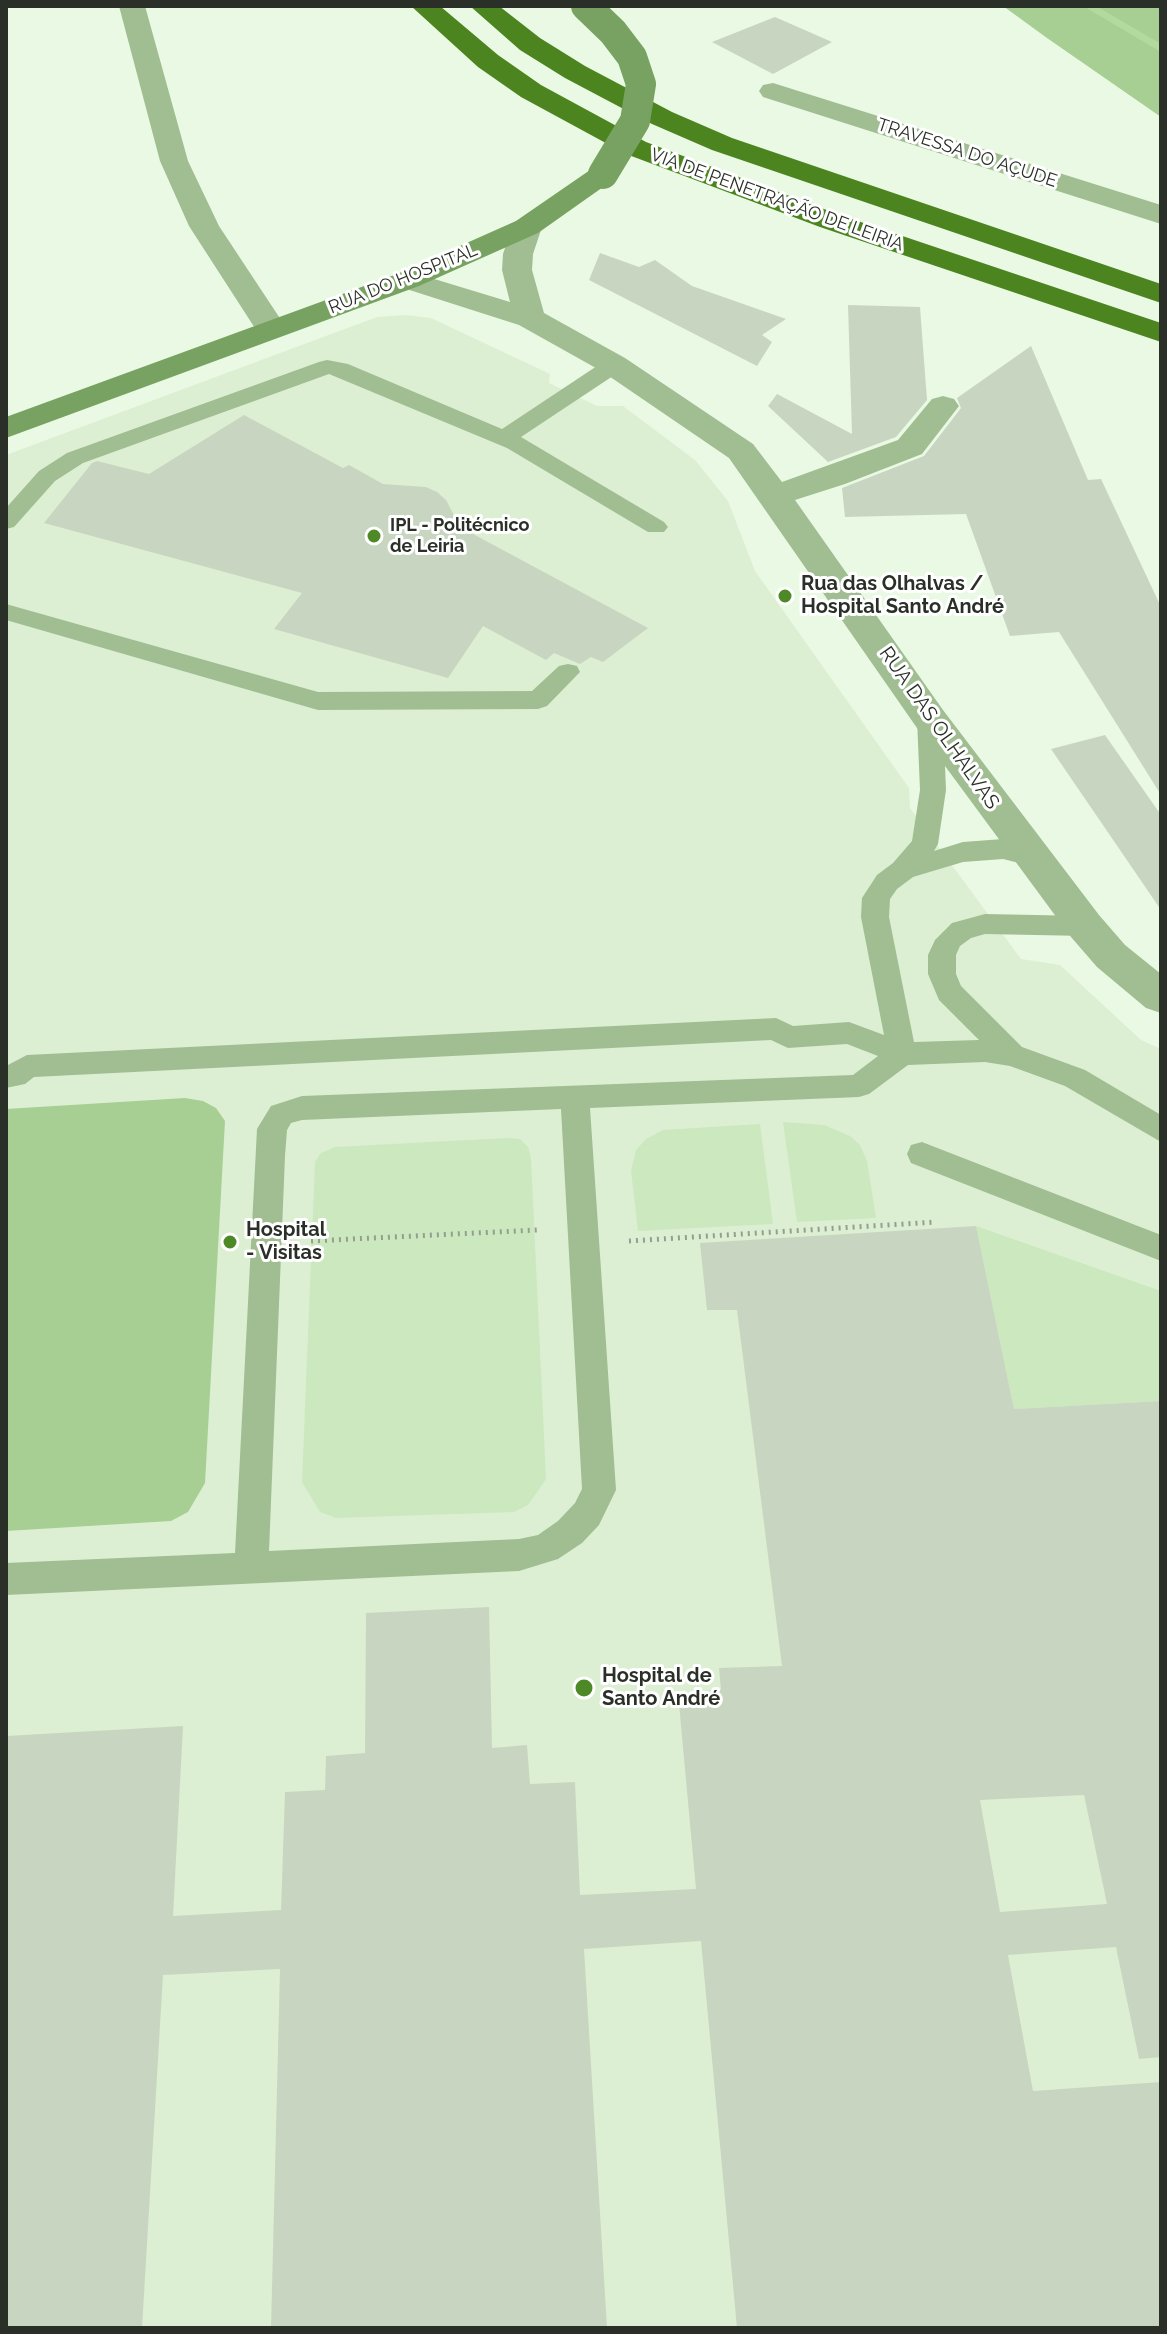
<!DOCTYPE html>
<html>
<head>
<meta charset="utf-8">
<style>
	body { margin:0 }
	#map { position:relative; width:1167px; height:2334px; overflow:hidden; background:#eaf9e3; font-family:Raleway,sans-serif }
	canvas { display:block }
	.frame { position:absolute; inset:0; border:8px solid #2a3028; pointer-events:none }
</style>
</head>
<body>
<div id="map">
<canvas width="1167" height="2334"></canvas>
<div class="frame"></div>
</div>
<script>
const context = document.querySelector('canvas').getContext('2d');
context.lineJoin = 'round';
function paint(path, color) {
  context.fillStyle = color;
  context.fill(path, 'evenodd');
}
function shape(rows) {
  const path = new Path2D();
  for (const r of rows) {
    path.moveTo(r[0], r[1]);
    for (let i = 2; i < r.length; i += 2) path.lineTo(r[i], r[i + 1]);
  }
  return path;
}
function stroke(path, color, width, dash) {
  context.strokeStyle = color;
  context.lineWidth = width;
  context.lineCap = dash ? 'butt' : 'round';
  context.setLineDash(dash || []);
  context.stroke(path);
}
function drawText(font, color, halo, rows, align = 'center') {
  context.font = font + ' Raleway,sans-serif';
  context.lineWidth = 6;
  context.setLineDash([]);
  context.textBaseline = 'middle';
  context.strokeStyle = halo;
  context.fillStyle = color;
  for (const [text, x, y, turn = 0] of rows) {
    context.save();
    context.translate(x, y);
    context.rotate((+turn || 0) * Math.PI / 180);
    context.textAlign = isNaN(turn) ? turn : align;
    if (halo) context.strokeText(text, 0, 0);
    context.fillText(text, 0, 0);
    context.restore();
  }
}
paint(shape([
	[406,315,431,318,550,374,549,383,597,406,623,406,695,460,728,501,755,571,909,788,910,808,1021,959,1060,965,1141,1040,1161,1049,1161,2328,6,2328,6,455,377,317]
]), '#dcefd3');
paint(shape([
	[783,1122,824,1125,850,1136,860,1145,867,1161,876,1218,797,1222],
	[760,1124,773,1224,638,1231,631,1171,636,1150,646,1139,663,1130],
	[507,1138,520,1139,528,1147,531,1158,546,1479,528,1505,514,1512,336,1518,320,1512,302,1482,315,1162,321,1153,335,1147],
	[976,1226,1161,1291,1161,1401,1014,1409]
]), '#cce8bf');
paint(shape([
	[1003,6,1161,6,1161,117,1047,38],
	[185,1098,203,1101,216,1108,225,1121,205,1483,188,1512,171,1521,6,1531,6,1109]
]), '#a7cf93');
paint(shape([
	[1083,6,1096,6,1161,44,1161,52,1083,6]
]), '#b2da9e');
paint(shape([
	[775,17,832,42,773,74,712,42],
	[600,253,639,267,655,260,692,286,786,319,762,335,772,342,757,366,589,280],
	[848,305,920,307,927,400,896,437,828,462,768,406,777,394,852,434],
	[1031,346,1088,480,1101,479,1161,607,1161,795,1059,632,1010,636,966,514,845,517,842,488,924,456,961,408,957,398],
	[244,415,343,468,349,465,383,484,426,487,437,492,446,500,460,527,648,628,603,662,591,657,580,664,554,653,546,660,483,626,448,678,274,629,302,593,44,523,92,463,97,461,149,474],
	[1105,735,1161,815,1161,910,1051,749],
	[976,1226,1014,1409,1161,1401,1161,2057,1139,2059,1116,1947,1008,1955,1033,2091,1161,2082,1161,2328,737,2328,701,1941,584,1949,607,2328,271,2328,280,1969,163,1975,142,2328,6,2328,6,1736,183,1726,173,1916,281,1910,285,1792,325,1790,326,1756,365,1753,366,1613,489,1607,492,1748,527,1745,530,1784,575,1782,580,1895,696,1889,678,1693,721,1690,719,1668,782,1666,737,1310,707,1310,700,1243],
	[1084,1795,1107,1904,1000,1912,980,1800]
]), '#c8d6c1');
stroke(shape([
	[311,1241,537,1230],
	[629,1241,936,1222]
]), '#949f90', 5, [2, 5]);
paint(shape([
	[614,358,625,365,622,370,521,437,664,522,668,527,664,532,648,532,507,448,329,374,83,463,55,481,14,527,6,529,6,508,39,471,67,453,319,362,327,360,348,364,502,429,606,360,614,358],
	[6,604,318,692,532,691,559,666,568,664,577,666,580,672,547,706,538,709,318,710,6,620,6,604],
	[930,710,939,713,943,719,946,790,938,844,934,851,963,842,1003,839,1040,849,1044,856,1040,863,1031,866,1003,859,963,862,913,877,897,889,890,899,889,917,914,1042,979,1040,939,1000,928,974,928,955,935,940,952,923,985,914,1085,916,1095,919,1099,926,1095,933,1085,936,985,934,971,938,960,946,956,955,956,974,961,986,1022,1047,1085,1070,1161,1115,1161,1142,1065,1086,1010,1066,985,1062,908,1065,869,1094,859,1097,590,1108,616,1490,599,1525,582,1543,558,1559,519,1571,6,1595,6,1563,235,1553,257,1129,271,1106,302,1096,853,1075,878,1056,847,1044,788,1048,771,1040,34,1077,25,1084,6,1088,6,1066,27,1055,776,1018,793,1026,849,1022,884,1035,861,917,862,898,877,875,893,863,912,841,920,790,917,719,921,713,930,710],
	[561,1109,582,1489,575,1503,558,1521,538,1535,519,1539,269,1551,285,1156,287,1130,291,1123,302,1120,561,1109],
	[922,1142,1161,1235,1161,1261,911,1163,907,1154,911,1145,922,1142]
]), '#a1be92');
paint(shape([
	[119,6,145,6,188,161,219,226,287,329,282,336,271,338,260,336,189,226,160,161,119,6],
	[773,83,1161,205,1161,224,763,97,759,91,763,85,773,83],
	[527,218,538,221,542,227,533,254,532,270,544,313,625,358,753,444,782,482,898,440,932,399,943,396,954,399,959,406,922,454,845,484,795,500,943,710,1099,915,1125,945,1161,974,1161,1013,1146,1008,1097,967,1071,937,917,728,729,458,603,372,519,325,397,286,393,280,397,274,408,271,510,302,502,270,503,254,512,227,516,221,527,218]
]), '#a1be92');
paint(shape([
	[603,165,613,168,617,174,613,180,538,233,419,286,6,438,6,417,397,274,516,221,593,168,603,165]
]), '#78a261');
paint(shape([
	[411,6,440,6,498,55,541,85,646,142,840,215,1161,323,1161,342,820,227,626,154,521,97,478,67,411,6],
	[470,6,499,6,540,38,585,66,672,112,732,138,1161,284,1161,303,712,150,652,124,565,78,520,50,470,6]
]), '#4c8520');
stroke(shape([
	[586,6,613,32,632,57,641,84,635,121,603,174]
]), '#78a261', 30);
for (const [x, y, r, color] of [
	[374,536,8,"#4e8927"],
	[785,596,8,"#4e8927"],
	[230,1242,8,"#4e8927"],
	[584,1688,10,"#4e8927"]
]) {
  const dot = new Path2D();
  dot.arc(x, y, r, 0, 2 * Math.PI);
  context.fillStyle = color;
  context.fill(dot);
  stroke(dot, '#fff', 3);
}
drawText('18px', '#2a3028', '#fff', [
	["TRAVESSA DO AÇUDE",967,153,18],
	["VIA DE PENETRAÇÃO DE LEIRIA",777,200,20],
	["RUA DO HOSPITAL",403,279,-22]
]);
drawText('bold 18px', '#2a3028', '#fff', [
	["IPL - Politécnico",390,526],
	["de Leiria",390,547]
], 'left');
drawText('bold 20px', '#2a3028', '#fff', [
	["Rua das Olhalvas /",801,584],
	["Hospital Santo André",801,607],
	["Hospital",246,1230],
	["- Visitas",246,1253],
	["Hospital de",602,1676],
	["Santo André",602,1699]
], 'left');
drawText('20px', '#2a3028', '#fff', [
	["RUA DAS OLHALVAS",939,728,55]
]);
</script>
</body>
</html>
